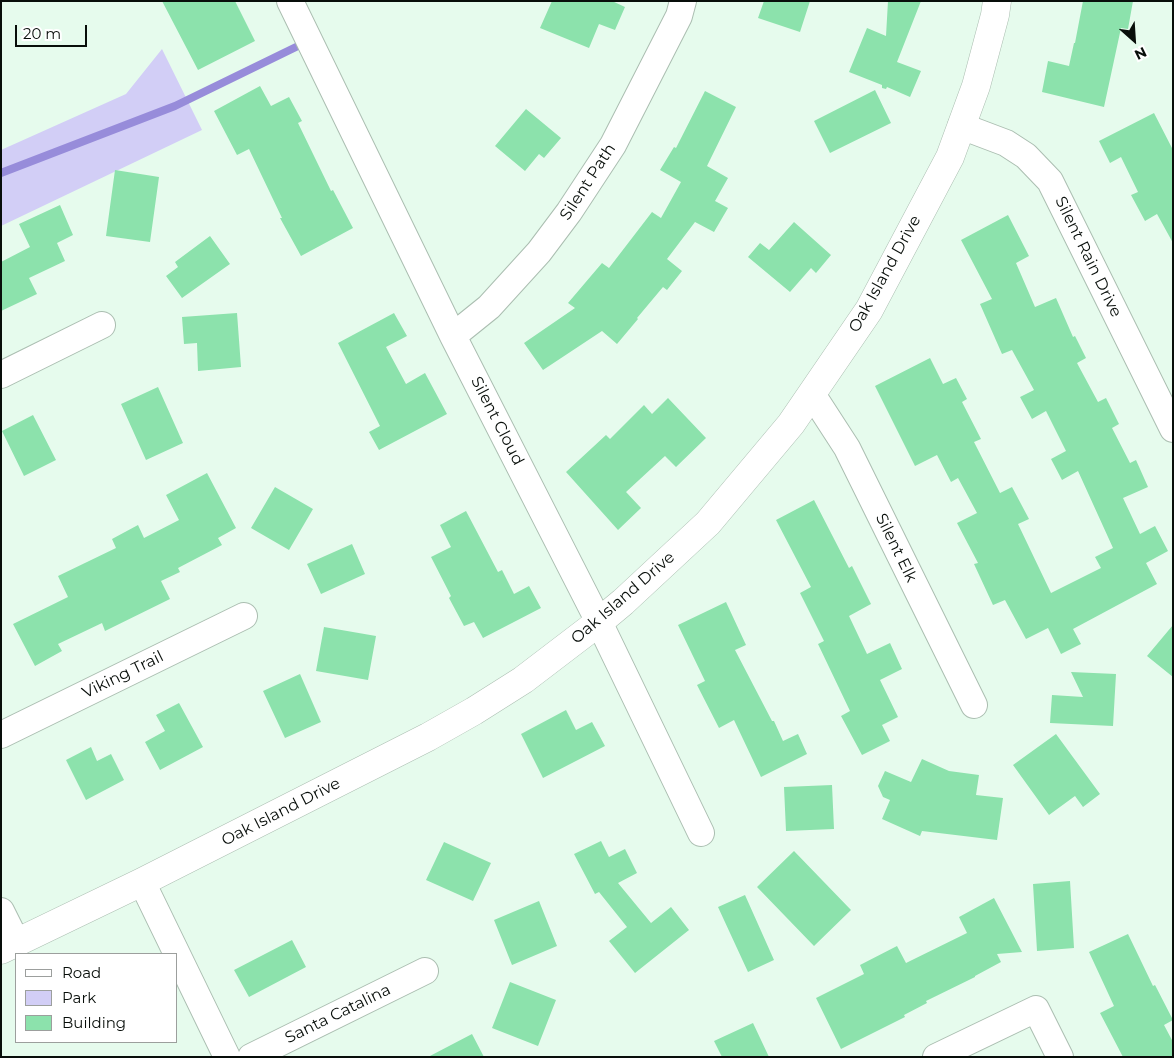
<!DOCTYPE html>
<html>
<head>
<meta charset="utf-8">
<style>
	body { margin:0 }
	#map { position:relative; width:1174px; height:1058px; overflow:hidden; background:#e6fbed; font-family:Montserrat,sans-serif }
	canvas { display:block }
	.frame { position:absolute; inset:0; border:2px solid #080e0a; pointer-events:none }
	.legend { position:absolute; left:15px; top:953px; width:162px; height:90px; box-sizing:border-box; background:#fff; border:1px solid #9c9f9d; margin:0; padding:6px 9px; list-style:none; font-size:15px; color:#080e0a }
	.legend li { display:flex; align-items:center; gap:10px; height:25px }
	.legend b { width:25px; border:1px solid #9c9f9d }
	.north { position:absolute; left:1109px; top:15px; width:50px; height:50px; -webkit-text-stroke:4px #fff; paint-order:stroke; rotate:154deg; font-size:14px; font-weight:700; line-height:20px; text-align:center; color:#080e0a }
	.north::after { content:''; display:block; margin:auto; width:18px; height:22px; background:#080e0a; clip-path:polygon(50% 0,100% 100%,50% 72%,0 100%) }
	.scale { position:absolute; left:15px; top:25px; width:72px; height:22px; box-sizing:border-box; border:2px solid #080e0a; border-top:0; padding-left:6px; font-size:15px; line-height:18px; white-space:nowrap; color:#080e0a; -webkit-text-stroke:4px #fff; paint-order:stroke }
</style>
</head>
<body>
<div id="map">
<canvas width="1174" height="1058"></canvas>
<div class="frame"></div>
<ul class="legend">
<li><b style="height:6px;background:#fff"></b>Road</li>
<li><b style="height:14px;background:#d2cef6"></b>Park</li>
<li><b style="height:14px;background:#8ce2ac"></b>Building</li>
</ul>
<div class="north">N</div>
<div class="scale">20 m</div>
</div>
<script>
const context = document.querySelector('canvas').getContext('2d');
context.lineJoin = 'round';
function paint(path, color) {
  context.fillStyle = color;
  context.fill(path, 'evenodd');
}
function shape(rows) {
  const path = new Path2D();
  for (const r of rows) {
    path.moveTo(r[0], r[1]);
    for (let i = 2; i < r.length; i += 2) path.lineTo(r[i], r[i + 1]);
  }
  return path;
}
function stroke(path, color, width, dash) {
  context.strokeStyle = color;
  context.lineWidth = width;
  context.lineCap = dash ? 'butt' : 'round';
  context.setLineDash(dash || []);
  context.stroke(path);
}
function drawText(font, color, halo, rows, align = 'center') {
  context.font = font + ' Montserrat,sans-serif';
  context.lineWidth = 5;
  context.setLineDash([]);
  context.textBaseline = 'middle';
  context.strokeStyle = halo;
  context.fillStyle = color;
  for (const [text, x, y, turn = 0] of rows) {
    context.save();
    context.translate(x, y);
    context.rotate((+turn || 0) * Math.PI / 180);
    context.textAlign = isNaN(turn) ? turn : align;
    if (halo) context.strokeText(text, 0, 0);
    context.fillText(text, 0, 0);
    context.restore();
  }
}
paint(shape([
	[162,49,202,130,1,226,1,150,126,94]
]), '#d2cef6');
stroke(shape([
	[1,173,175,106,296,47]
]), '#978cda', 8);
paint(shape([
	[162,1,235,1,255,41,198,70],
	[552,1,612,1,625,7,615,30,599,24,589,48,540,28],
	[764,1,810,1,800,32,758,18],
	[888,1,921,1,897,62,921,71,910,97,887,87,886,89,882,88,882,85,849,72,867,28,886,36],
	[1083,1,1133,1,1128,29,1121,28,1104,107,1042,92,1048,61,1069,66,1074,43,1075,43],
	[260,86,271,106,289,97,302,121,298,123,331,191,333,190,353,228,301,256,280,218,282,218,249,149,237,155,214,111],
	[875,90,891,123,830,153,814,121],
	[705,91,736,107,707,166,728,178,715,201,728,208,714,232,695,222,667,259,682,271,667,290,663,287,637,318,638,319,617,344,602,331,543,370,524,343,575,308,568,303,602,263,609,268,652,212,661,218,681,182,660,170,674,147,676,148],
	[526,109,561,138,544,158,539,154,525,171,495,146],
	[1154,113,1173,150,1173,243,1157,214,1145,221,1131,195,1138,192,1121,157,1110,163,1099,141],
	[115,170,159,177,150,242,106,236],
	[60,205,73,235,57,243,65,261,29,278,37,294,1,311,1,262,30,247,19,224],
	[1008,215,1029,256,1016,263,1035,307,1056,298,1073,337,1075,336,1086,358,1077,363,1098,402,1106,398,1119,424,1112,428,1130,463,1136,460,1148,487,1123,498,1140,534,1155,526,1168,551,1146,563,1157,584,1073,629,1081,644,1061,654,1048,628,1026,639,1005,600,993,605,974,564,978,563,957,523,977,513,958,478,951,482,937,455,915,466,875,386,930,358,943,384,956,378,967,399,962,402,981,439,974,442,1000,493,1012,487,1029,519,1018,524,1051,593,1101,568,1095,557,1113,548,1078,471,1062,480,1051,459,1066,451,1046,411,1032,419,1020,397,1034,390,1012,350,1002,354,980,304,992,299,961,240],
	[794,222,831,255,816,273,811,268,790,292,748,257,760,243,769,250],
	[210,236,230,264,182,298,166,276,178,267,175,262],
	[237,313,241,367,198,371,197,343,184,344,182,317],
	[394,313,407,336,386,347,406,384,425,373,447,414,379,450,369,432,380,426,338,343],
	[158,387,183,443,146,460,121,404],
	[668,398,706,438,676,467,665,456,626,492,641,508,618,530,566,472,606,435,610,439,644,405,652,414],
	[33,415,56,460,24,476,2,431],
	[207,473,236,528,218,538,222,545,178,568,180,572,161,581,170,599,105,631,102,623,58,644,62,651,35,666,13,624,68,597,58,576,116,548,112,539,138,525,144,538,179,520,166,495],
	[275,487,313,509,289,550,251,528],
	[814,500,849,568,852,566,871,604,849,616,867,654,890,643,902,669,880,680,898,717,882,725,890,741,862,755,841,716,850,711,818,644,824,641,800,593,811,587,776,520],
	[466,511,498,572,502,570,514,594,529,586,541,608,483,638,474,622,464,626,449,598,451,596,431,557,451,547,440,525],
	[352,544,365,574,321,594,307,564],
	[726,602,746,645,735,650,772,721,774,721,783,741,798,734,807,754,761,777,734,720,719,728,697,685,705,681,678,625],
	[1173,625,1173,677,1147,656],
	[324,627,376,636,368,680,316,671],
	[1071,672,1116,674,1113,726,1050,723,1052,695,1083,697],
	[300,674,321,722,285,738,263,691],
	[179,703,203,747,160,770,145,742,165,731,156,715],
	[566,710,576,730,592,722,605,746,543,778,521,734],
	[1056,734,1100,794,1083,807,1075,796,1049,815,1013,765],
	[91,747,97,761,111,754,124,780,86,800,66,760],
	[922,759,949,771,979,775,976,795,1003,798,997,840,922,831,920,836,882,819,890,800,883,797,878,786,885,771,911,782],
	[832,785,834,829,786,831,784,787],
	[601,841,609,857,625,849,637,873,618,883,651,923,671,907,689,930,635,973,609,941,627,927,599,892,595,894,574,854],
	[444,842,491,863,473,901,426,880],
	[794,851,851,910,814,946,757,887],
	[1070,881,1074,948,1037,951,1033,884],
	[745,895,774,960,748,972,718,907],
	[994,898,1022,952,997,954,1001,962,975,976,975,977,926,1001,927,1003,904,1015,905,1017,841,1049,816,998,864,974,860,965,897,946,906,963,967,933,959,917],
	[539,901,557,946,512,965,494,920],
	[1128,934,1153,986,1155,985,1173,1020,1164,1025,1173,1042,1173,1057,1123,1057,1100,1013,1114,1006,1089,952],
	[292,940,306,967,249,997,234,970],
	[510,982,556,1000,538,1046,492,1028],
	[753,1023,769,1057,722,1057,714,1041],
	[472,1034,484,1057,428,1057]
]), '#8ce2ac');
const street = shape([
	[290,1,453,336,599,622,701,833],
	[961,126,1006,143,1026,156,1050,181,1173,429],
	[453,336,489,307,539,252,569,212,613,145,679,16,683,1],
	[1,375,102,325],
	[812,394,847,448,974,705],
	[1,735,244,616],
	[142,882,227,1057],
	[1,911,17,943],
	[251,1057,425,971],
	[936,1057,1036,1009,1060,1057]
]);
const secondary = shape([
	[1,950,142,882,428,737,474,711,523,680,599,622,623,602,708,523,791,424,869,310,950,157,976,86,995,15,997,1]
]);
stroke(street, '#abbeb1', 28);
stroke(secondary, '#abbeb1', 29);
stroke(street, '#fff', 26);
stroke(secondary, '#fff', 28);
drawText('16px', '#080e0a', '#fff', [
	["Silent Path",588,182,-57],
	["Silent Rain Drive",1088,257,64],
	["Oak Island Drive",885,274,-61],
	["Silent Cloud",497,421,63],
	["Silent Elk",896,548,64],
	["Oak Island Drive",623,598,-41],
	["Viking Trail",123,675,-26],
	["Oak Island Drive",281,812,-27],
	["Santa Catalina",338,1014,-26]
]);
</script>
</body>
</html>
